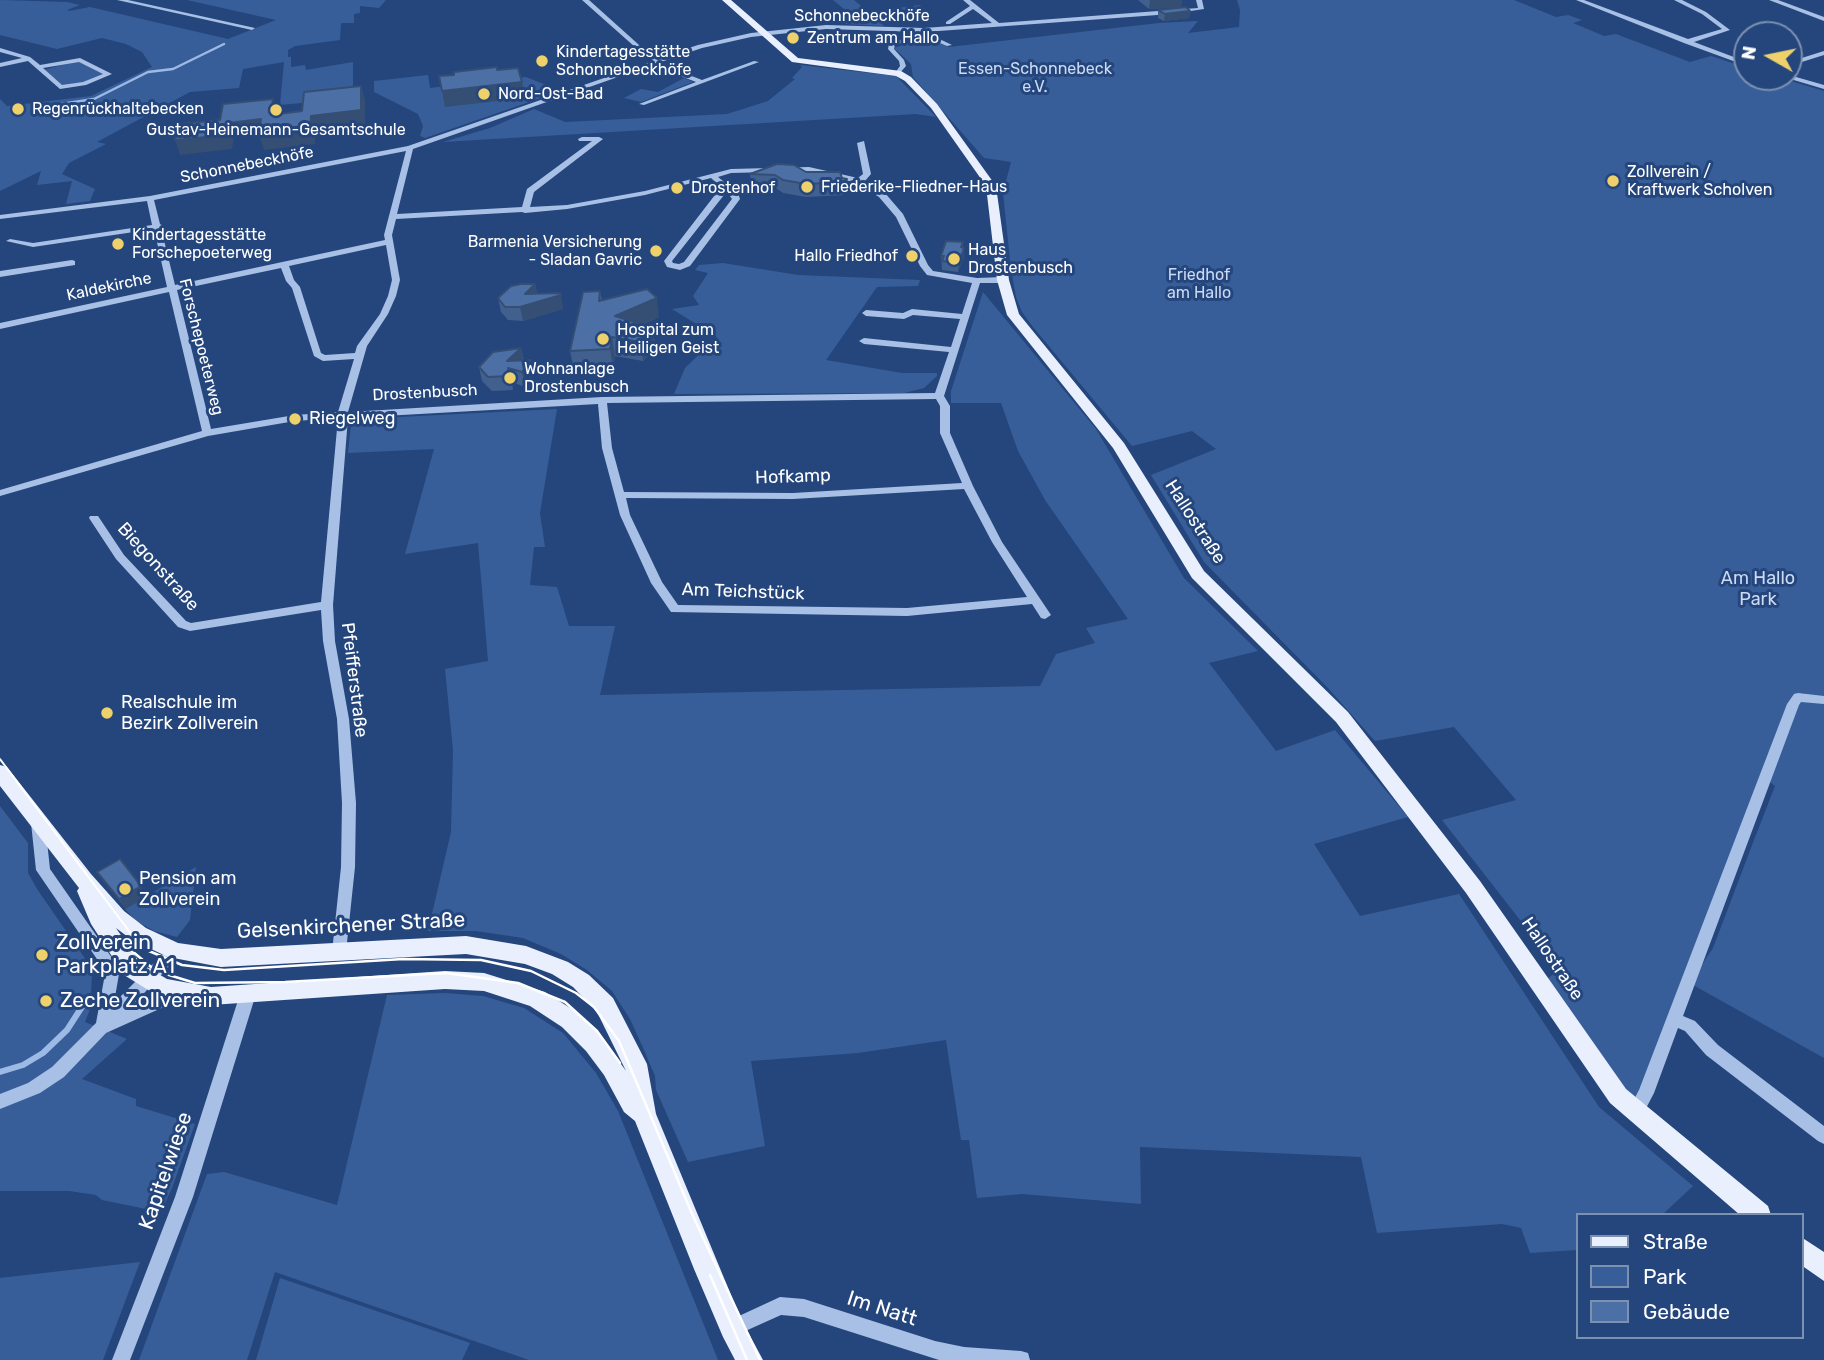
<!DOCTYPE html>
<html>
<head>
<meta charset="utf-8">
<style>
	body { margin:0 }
	#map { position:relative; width:1824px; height:1360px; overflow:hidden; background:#24467c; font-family:Rubik,sans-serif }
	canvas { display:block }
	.legend { position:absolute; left:1576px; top:1213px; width:228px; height:126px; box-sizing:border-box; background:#24467c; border:2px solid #7c90b0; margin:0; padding:9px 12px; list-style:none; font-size:21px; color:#fff }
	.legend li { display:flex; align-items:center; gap:14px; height:35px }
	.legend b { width:35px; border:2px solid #7c90b0 }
	.north { position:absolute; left:1733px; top:21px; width:70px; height:70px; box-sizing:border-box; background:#24467c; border:2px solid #7c90b0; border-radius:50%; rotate:279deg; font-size:19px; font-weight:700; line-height:28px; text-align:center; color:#fff }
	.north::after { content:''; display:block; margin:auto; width:24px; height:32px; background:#efd16c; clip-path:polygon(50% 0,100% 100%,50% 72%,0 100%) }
</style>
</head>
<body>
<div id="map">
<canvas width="1824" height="1360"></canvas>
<ul class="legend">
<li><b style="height:9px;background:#e9effd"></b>Straße</li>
<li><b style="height:19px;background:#385e9a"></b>Park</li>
<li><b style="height:19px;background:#4c70a5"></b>Gebäude</li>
</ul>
<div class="north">N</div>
</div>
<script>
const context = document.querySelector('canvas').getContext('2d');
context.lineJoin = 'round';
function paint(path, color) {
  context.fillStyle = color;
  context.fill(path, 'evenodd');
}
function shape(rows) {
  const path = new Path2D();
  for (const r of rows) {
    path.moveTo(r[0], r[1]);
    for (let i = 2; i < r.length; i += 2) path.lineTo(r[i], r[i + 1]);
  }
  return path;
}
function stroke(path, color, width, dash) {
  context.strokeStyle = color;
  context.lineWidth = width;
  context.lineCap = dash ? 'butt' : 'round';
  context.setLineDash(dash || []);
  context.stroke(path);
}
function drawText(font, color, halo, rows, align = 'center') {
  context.font = font + ' Rubik,sans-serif';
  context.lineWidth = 6;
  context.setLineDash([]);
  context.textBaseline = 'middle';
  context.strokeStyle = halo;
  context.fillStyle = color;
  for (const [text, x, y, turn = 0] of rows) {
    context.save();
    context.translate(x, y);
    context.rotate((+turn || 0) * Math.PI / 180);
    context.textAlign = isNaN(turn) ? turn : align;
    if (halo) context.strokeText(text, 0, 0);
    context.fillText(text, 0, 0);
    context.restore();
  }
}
paint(shape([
	[0,0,67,2,80,5,67,10,69,11,90,7,228,39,276,20,187,0,386,0,379,8,360,6,360,13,354,14,354,23,341,23,340,40,295,46,288,50,288,57,291,57,291,67,305,65,306,70,353,62,353,98,280,105,284,62,243,69,239,88,190,92,97,142,106,144,69,163,62,174,95,189,90,201,66,204,72,181,37,185,41,171,0,191,0,99,7,106,91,96,152,67,142,52,126,44,102,38,57,49,0,35],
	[833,0,854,0,868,12,920,5,928,12,924,15,876,18,884,26,845,24,850,14],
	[1237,0,1514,0,1556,17,1568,15,1582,20,1573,23,1604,36,1616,34,1690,62,1711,56,1747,68,1747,77,1777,77,1824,91,1824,1058,1693,985,1697,972,1713,948,1754,840,1775,786,1766,779,1794,705,1804,693,1796,697,1635,1107,1543,982,1559,970,1442,820,1516,800,1454,727,1375,741,1328,688,1204,562,1151,475,1216,449,1192,431,1132,446,1033,327,1022,312,1016,297,1011,269,1003,193,1011,162,984,158,913,77,911,64,894,48,925,37,949,47,1159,23,1198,21,1188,33,1239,27,1240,10],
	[78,61,105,74,91,81,64,86,59,85,43,70],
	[800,65,896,76,936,117,916,114,443,142,490,128,534,109,565,122,727,114,768,101,795,79,792,78,802,67],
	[428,75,430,88,526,77,561,91,425,138,420,136,423,126,418,114,374,92,374,81],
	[684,78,693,82,641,102,624,98,641,89,658,92],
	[723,263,798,275,920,280,918,286,877,287,826,360,902,373,937,373,937,376,924,388,904,393,674,394,685,368,717,337,672,309,699,305,693,296,708,273,695,270,699,265],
	[983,292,1096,429,1184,578,1258,651,1209,663,1276,751,1335,730,1408,817,1314,844,1360,916,1459,894,1599,1107,1693,1186,1662,1215,1577,1215,1577,1250,1530,1253,1521,1228,1502,1224,1377,1233,1361,1157,1140,1147,1141,1204,1022,1194,977,1198,969,1140,961,1140,946,1040,858,1053,751,1061,765,1146,688,1162,656,1090,655,1076,644,1050,630,1019,612,991,587,970,561,954,523,938,476,931,428,931,451,832,453,750,445,669,488,661,478,543,405,554,434,449,348,453,351,424,361,419,557,409,540,513,545,547,534,547,530,585,557,587,569,626,615,626,600,695,1040,686,1056,654,1095,643,1086,628,1128,619,1045,500,1018,451,1001,403,951,403,951,391],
	[0,806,28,843,28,873,37,889,84,957,92,973,91,996,95,996,85,1022,127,1039,82,1079,136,1099,136,1106,195,1124,172,1188,161,1212,102,1200,96,1195,69,1191,0,1191],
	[196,867,190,920,177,937,154,931,135,920,125,909],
	[445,993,483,996,524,1008,563,1033,596,1073,618,1111,718,1360,529,1360,275,1272,247,1360,139,1360,207,1174,224,1172,337,1205,387,995],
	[140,1262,103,1360,0,1360,0,1278],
	[280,1278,470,1343,462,1360,256,1360]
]), '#385e9a');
stroke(shape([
	[61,104,94,99,148,72,173,69,224,44]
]), '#9dbae6', 2.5);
stroke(shape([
	[0,1072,23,1065,43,1053,67,1030,87,999]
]), '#9dbae6', 6);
paint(shape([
	[117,0,128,0,255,28,252,30,117,0],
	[582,0,589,0,648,53,658,58,698,45,751,33,826,25,924,28,992,23,973,9,950,24,946,24,946,22,970,6,963,0,970,0,999,23,1198,8,1196,0,1202,0,1204,9,1171,14,925,32,952,45,947,46,923,36,895,45,894,49,904,60,906,66,898,75,895,73,900,66,899,61,888,49,889,44,921,32,826,29,751,37,702,48,658,63,702,80,754,61,759,62,644,105,639,104,696,82,652,65,413,149,397,214,522,207,527,189,592,141,579,141,578,139,582,137,599,137,603,139,534,192,530,207,567,205,645,191,731,169,809,167,858,178,863,174,857,143,864,141,871,174,865,181,885,193,903,214,928,265,933,271,977,278,1003,277,1007,280,1003,283,980,283,944,396,950,406,950,433,973,486,1002,542,1051,615,1045,619,1041,618,1032,604,907,616,671,612,651,583,620,515,602,448,598,404,348,418,333,605,335,641,349,719,356,803,355,867,346,952,344,956,339,958,334,956,332,952,341,867,342,803,337,719,323,641,321,610,190,631,178,627,116,559,89,518,90,516,98,516,124,555,186,621,191,623,321,602,338,418,295,421,208,436,0,496,0,490,202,431,169,292,0,329,0,323,167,287,154,229,33,247,6,241,10,239,33,243,152,225,147,201,0,219,0,215,150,196,408,146,653,61,644,55,582,0],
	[406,151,384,235,385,240,175,285,161,228,163,226,160,224,154,200,406,151],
	[809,171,857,183,879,197,896,217,920,266,927,275,972,283,962,314,912,309,903,313,866,310,862,313,866,316,904,319,913,315,960,319,951,347,864,338,859,341,864,344,949,352,935,393,602,397,348,412,367,346,388,314,396,296,400,280,392,235,396,219,522,212,525,213,567,209,645,195,711,178,723,189,718,191,664,261,667,267,680,270,690,266,740,199,738,193,718,177,731,173,809,171],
	[727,192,732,199,684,262,679,264,673,263,672,261,724,195,727,192],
	[386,245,392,280,388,296,380,314,357,346,355,353,325,355,321,353,300,287,294,280,289,266,386,245],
	[281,268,286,281,292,288,314,356,323,361,354,359,338,412,295,415,211,429,177,290,281,268],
	[936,399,940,406,940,433,962,483,793,493,624,492,612,448,607,403,936,399],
	[964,489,992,542,1027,597,907,608,678,605,662,582,630,515,626,498,793,499,964,489],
	[1576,0,1584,0,1688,39,1722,29,1702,14,1674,0,1682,0,1706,12,1730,30,1694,42,1747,62,1747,66,1684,43,1576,0],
	[1769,0,1778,0,1824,17,1824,21,1769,0],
	[0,48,30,57,40,65,80,58,112,74,86,85,60,89,28,61,0,67,0,63,22,58,0,52,0,48],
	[79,62,103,74,83,82,62,85,43,68,79,62],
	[1824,51,1824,55,1789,66,1789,62,1824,51],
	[1789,75,1824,85,1824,89,1787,78,1786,77,1789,77,1789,75],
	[72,260,75,261,75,265,0,277,0,271,72,260],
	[1798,693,1824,696,1824,704,1801,702,1799,705,1683,1016,1695,1021,1718,1045,1824,1126,1824,1144,1818,1141,1706,1055,1685,1031,1678,1028,1654,1093,1641,1118,1635,1121,1629,1118,1627,1113,1639,1090,1787,704,1794,694,1798,693],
	[38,818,43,819,45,823,50,869,112,958,119,974,114,1003,170,947,175,945,180,947,182,951,180,955,130,1008,181,985,186,987,189,992,186,997,106,1033,64,1077,40,1093,0,1109,0,1094,28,1083,52,1067,96,1023,105,974,101,965,36,870,31,823,33,819,38,818],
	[248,987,253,989,256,994,193,1197,130,1360,112,1360,175,1197,240,994,243,989,248,987],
	[780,1297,804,1299,935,1341,964,1347,1021,1351,1028,1353,1030,1360,939,1360,804,1317,781,1315,732,1337,726,1334,723,1328,726,1322,780,1297]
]), '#a8c0e5');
paint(shape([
	[722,0,731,0,798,58,901,71,911,77,937,104,996,186,1009,280,1019,314,1124,443,1204,571,1348,712,1480,881,1626,1089,1768,1206,1771,1215,1740,1215,1610,1103,1466,893,1336,722,1192,578,1113,448,1007,315,997,280,986,186,931,108,905,81,896,76,792,62,722,0],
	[0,765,7,767,91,874,124,911,146,928,178,943,221,949,466,936,526,946,568,962,589,975,613,998,647,1064,656,1114,741,1319,763,1360,735,1360,723,1337,694,1269,635,1121,624,1112,604,1075,586,1051,562,1027,530,1006,484,991,445,989,211,1005,181,1001,153,993,124,975,91,924,77,891,79,888,0,786,0,765],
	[116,928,132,940,168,957,221,967,466,954,525,964,552,974,573,987,597,1012,626,1071,602,1037,578,1013,545,992,484,973,445,971,211,987,167,979,140,963,116,928],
	[1801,1237,1824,1252,1824,1281,1801,1265,1801,1237]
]), '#e9effd');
stroke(shape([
	[0,759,138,943,151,952],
	[122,938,134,952]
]), '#fff', 2);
stroke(shape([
	[132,951,156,971,195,983,285,982,446,973,518,983,565,1002,597,1031,620,1063],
	[149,951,182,965,224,970,403,959,481,960,531,971,576,993,594,1007,619,1041,693,1216,760,1360],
	[710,1275,747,1360]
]), '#fff', 2.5);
paint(shape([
	[1138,0,1182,0,1181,7,1149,9],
	[1158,10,1190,11,1189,18,1164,21,1158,18],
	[806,172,847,179,847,192,845,195,806,197,783,193,776,188,752,187,750,174],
	[963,242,963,247,964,248,964,257,958,272,942,270,941,256],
	[535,284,537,293,560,293,563,309,523,321,508,320,501,312,498,298],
	[600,291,602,300,659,317,642,325,647,326,648,329,653,331,656,350,643,361,615,356,613,368,574,370,570,351],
	[521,348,524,360,534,374,525,387,512,382,513,390,492,391,482,381,479,367],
	[97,872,147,896,126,909]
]), '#41608e');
paint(shape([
	[1150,0,1182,0,1181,7,1149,9],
	[1190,11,1189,18,1164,21,1165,14],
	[522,82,525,98,445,107,442,91],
	[361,86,365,100,365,125,315,130,315,144,264,150,259,135],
	[273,99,277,113,275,129,271,115],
	[261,119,266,133,234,137,232,149,180,155,175,140,229,123],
	[847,179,847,192,845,195,844,182],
	[964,248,964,257,958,272,959,263],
	[535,284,538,298,561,295,563,309,523,321,520,307,525,294],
	[657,298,659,317,618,335,615,316],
	[647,326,648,335,653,331,656,350,643,361,640,342,644,329],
	[612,337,615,356,613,368,610,349],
	[521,348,524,362,508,368,513,390,507,361],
	[531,360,534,374,525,387,522,372],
	[141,886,147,896,126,909,119,899]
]), '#354e74');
const building = shape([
	[1186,7,1190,11,1165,14,1158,10,1186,7],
	[497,67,497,70,518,68,522,82,442,91,439,76,454,75,454,72,497,67],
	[361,86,361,110,311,116,310,130,259,135,261,119,229,123,227,135,175,140,179,124,220,120,223,104,273,99,271,115,302,111,304,92,361,86],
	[777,164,794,165,806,172,840,172,842,178,847,179,844,182,806,184,783,180,775,175,750,174,777,164],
	[946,241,963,242,961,247,964,248,959,263,942,261,944,256,941,256,946,241],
	[521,284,535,284,525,294,560,293,561,295,520,307,505,307,498,298,511,286,521,284],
	[647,289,657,298,615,316,647,326,644,329,653,331,640,342,612,337,610,349,570,351,583,292,600,291,599,301,647,289],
	[521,348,507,361,531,360,522,372,508,368,509,376,488,377,479,367,493,352,521,348],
	[120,859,141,886,119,899,97,872,120,859]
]);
paint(building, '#4c70a5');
stroke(building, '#354e74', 2);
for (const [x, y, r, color] of [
	[793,38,7,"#efd16c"],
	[542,61,7,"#efd16c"],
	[484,94,7,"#efd16c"],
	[18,109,7,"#efd16c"],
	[276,110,7,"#efd16c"],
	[1613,181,7,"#efd16c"],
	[807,187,7,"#efd16c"],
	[677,188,7,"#efd16c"],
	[118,244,7,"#efd16c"],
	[656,251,7,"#efd16c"],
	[912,256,7,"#efd16c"],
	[954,259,7,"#efd16c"],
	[603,339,7,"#efd16c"],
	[510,378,7,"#efd16c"],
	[295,419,7,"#efd16c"],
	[107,713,7,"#efd16c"],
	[125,889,7,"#efd16c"],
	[42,955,7,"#efd16c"],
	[46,1001,7,"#efd16c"]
]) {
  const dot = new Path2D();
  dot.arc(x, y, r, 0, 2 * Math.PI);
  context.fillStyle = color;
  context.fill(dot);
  stroke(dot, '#24467c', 2.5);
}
drawText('16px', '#fff', '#24467c', [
	["Schonnebeckhöfe",862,16],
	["Schonnebeckhöfe",247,165,-11],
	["Kaldekirche",109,287,-12],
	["Forschepoeterweg",201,347,76],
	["Drostenbusch",425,393,-3]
]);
drawText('16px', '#fff', '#24467c', [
	["Zentrum am Hallo",807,38],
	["Kindertagesstätte",556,52],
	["Schonnebeckhöfe",556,70],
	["Nord-Ost-Bad",498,94],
	["Regenrückhaltebecken",32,109],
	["Gustav-Heinemann-Gesamtschule",276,130,"center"],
	["Zollverein /",1627,172],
	["Kraftwerk Scholven",1627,190],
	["Friederike-Fliedner-Haus",821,187],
	["Drostenhof",691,188],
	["Kindertagesstätte",132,235],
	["Forschepoeterweg",132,253],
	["Barmenia Versicherung",642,242,"right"],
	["- Sladan Gavric",642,260,"right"],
	["Haus",968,250],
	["Drostenbusch",968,268],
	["Hallo Friedhof",898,256,"right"],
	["Hospital zum",617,330],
	["Heiligen Geist",617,348],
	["Wohnanlage",524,369],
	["Drostenbusch",524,387]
], 'left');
drawText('16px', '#cbdbf4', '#24467c', [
	["Essen-Schonnebeck",1035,69],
	["e.V.",1035,87],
	["Friedhof",1199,275],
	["am Hallo",1199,293]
]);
drawText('18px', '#fff', '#24467c', [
	["Riegelweg",309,419],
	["Realschule im",121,703],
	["Bezirk Zollverein",121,724],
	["Pension am",139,879],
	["Zollverein",139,900]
], 'left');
drawText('18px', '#fff', '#24467c', [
	["Hofkamp",793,477,-2],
	["Hallostraße",1195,522,57],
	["Biegonstraße",158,567,48],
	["Am Teichstück",743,592,2],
	["Pfeifferstraße",354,680,83],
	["Hallostraße",1552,959,56]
]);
drawText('18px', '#cbdbf4', '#24467c', [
	["Am Hallo",1758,579],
	["Park",1758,600]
]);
drawText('21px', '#fff', '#24467c', [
	["Gelsenkirchener Straße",351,926,-3],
	["Kapitelwiese",166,1171,-71],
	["Im Natt",882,1309,18]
]);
drawText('21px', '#fff', '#24467c', [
	["Zollverein",56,943],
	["Parkplatz A1",56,967],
	["Zeche Zollverein",60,1001]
], 'left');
</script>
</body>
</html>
